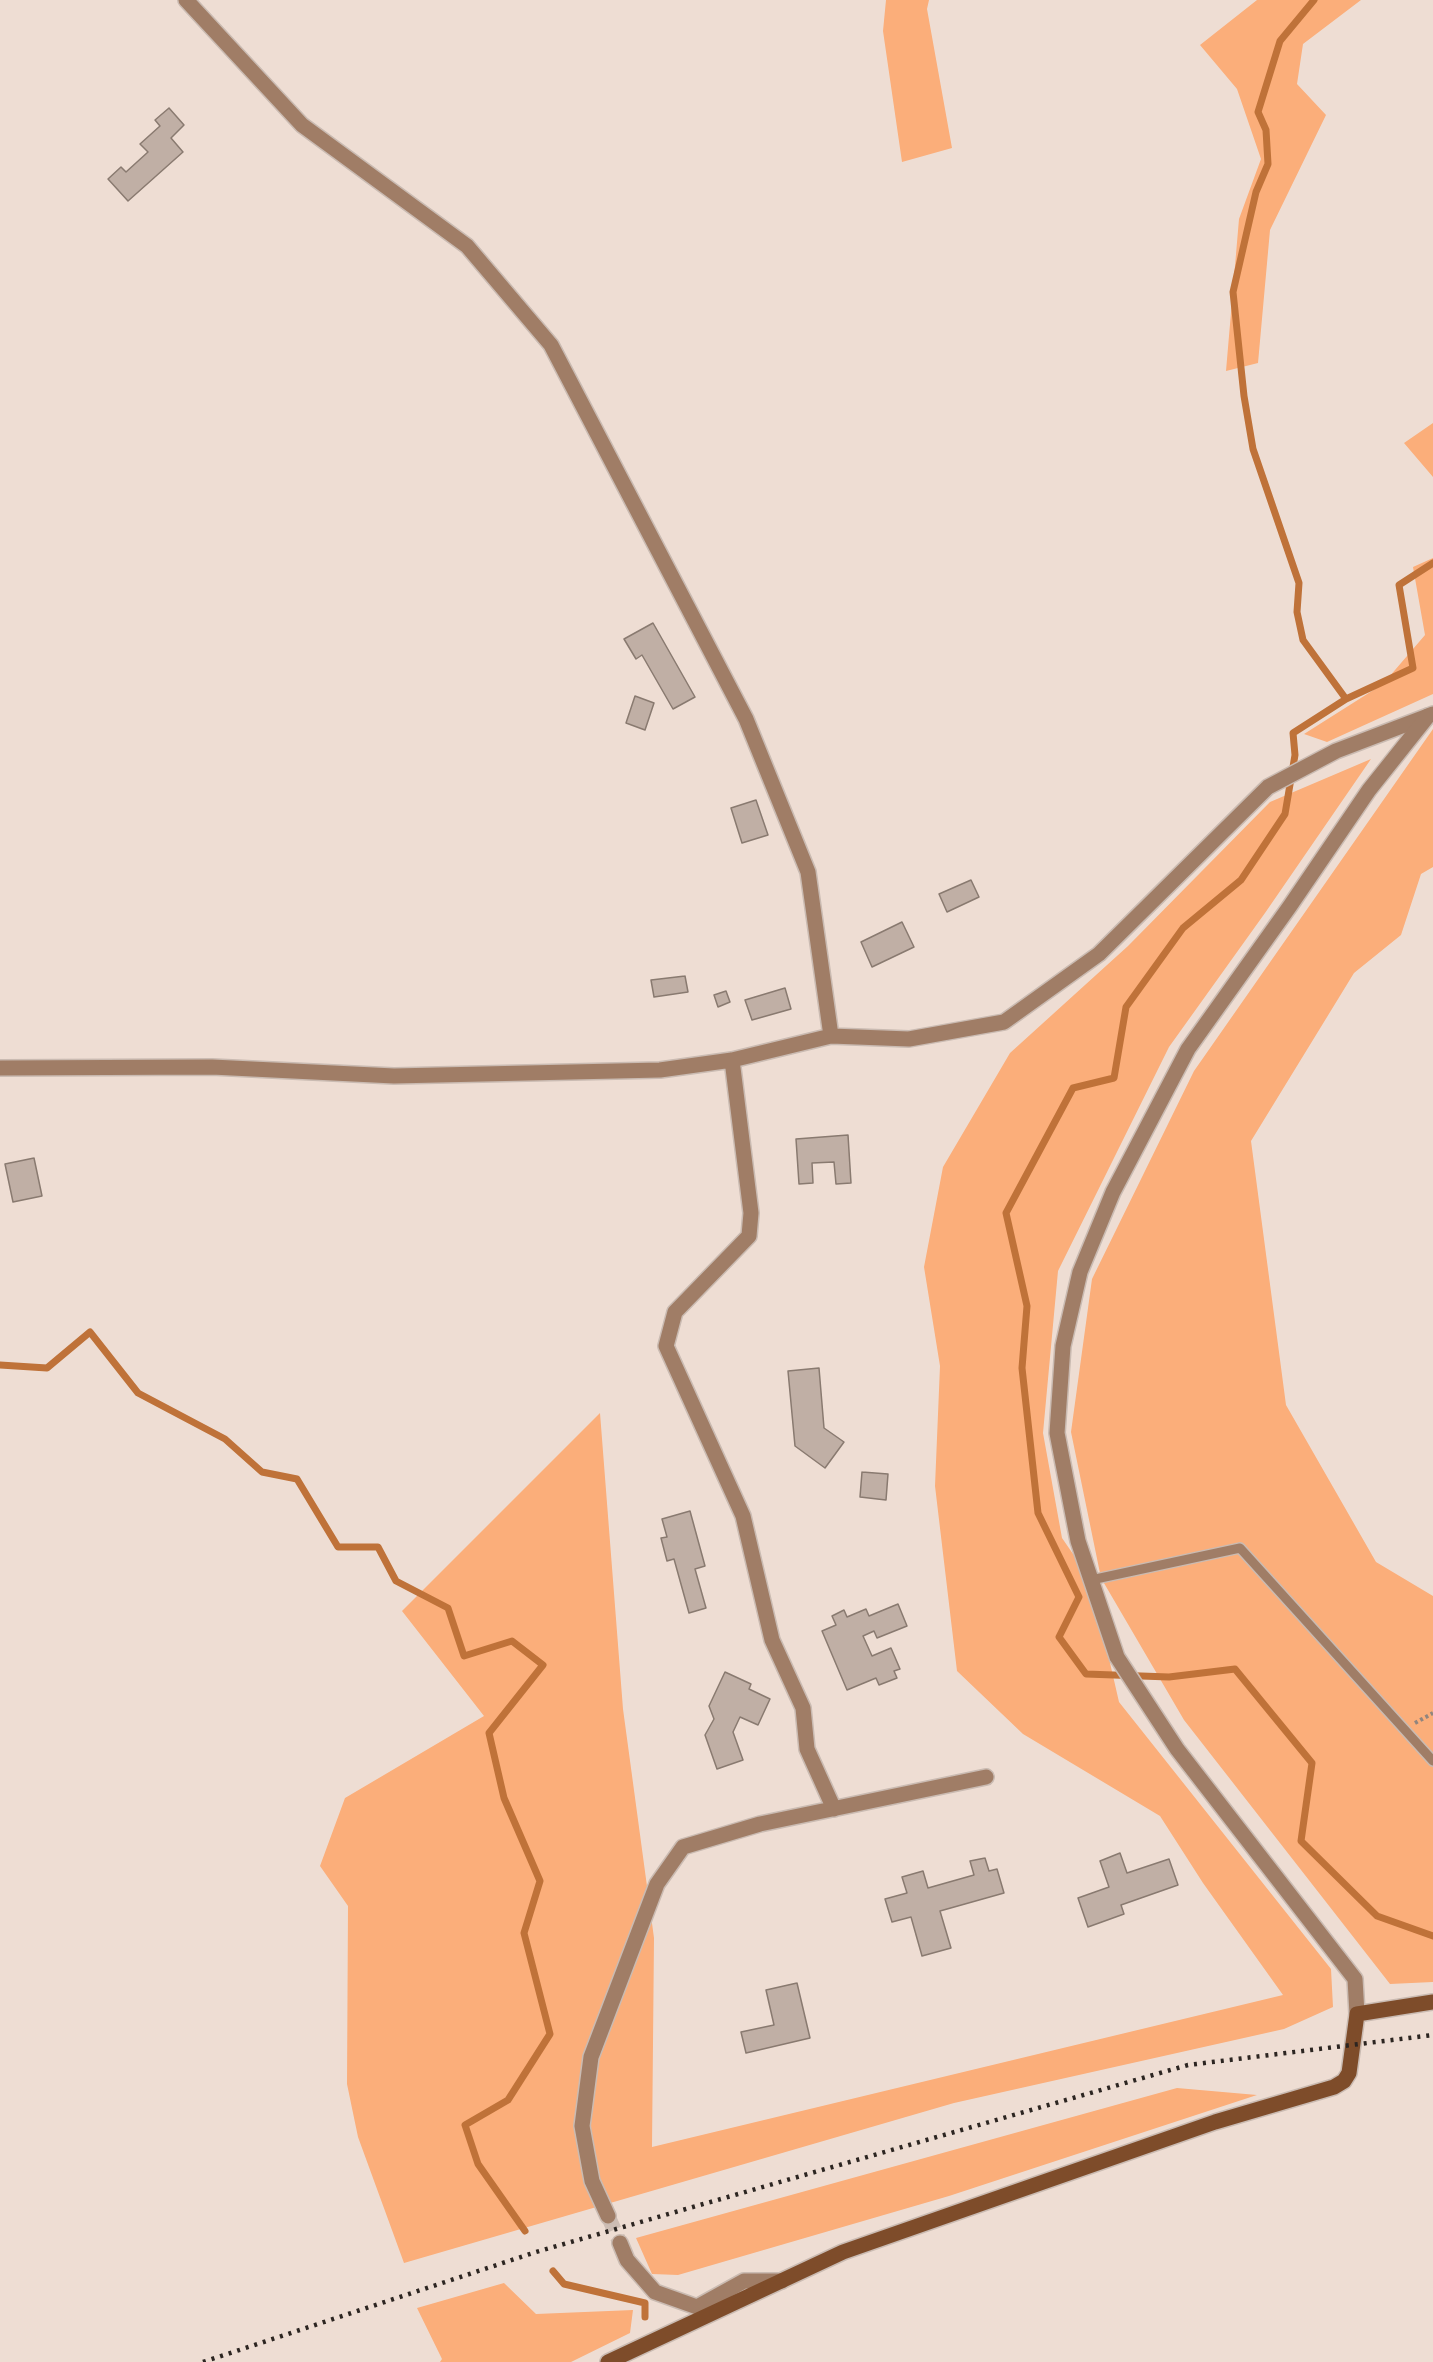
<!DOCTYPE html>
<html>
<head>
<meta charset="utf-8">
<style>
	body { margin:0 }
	canvas { display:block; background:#eeddd3 }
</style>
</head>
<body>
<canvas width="1433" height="2362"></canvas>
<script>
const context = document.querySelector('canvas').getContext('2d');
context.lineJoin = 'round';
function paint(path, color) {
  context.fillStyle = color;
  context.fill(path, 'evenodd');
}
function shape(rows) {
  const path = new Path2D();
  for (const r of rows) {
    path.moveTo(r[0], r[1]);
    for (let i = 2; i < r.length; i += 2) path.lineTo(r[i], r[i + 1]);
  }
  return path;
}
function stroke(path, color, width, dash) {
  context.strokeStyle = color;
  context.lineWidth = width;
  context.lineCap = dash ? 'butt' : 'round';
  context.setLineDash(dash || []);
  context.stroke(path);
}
paint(shape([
	[886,0,929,0,927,9,952,148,902,162,883,31],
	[1257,0,1361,0,1303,44,1297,84,1326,115,1270,230,1258,363,1226,371,1239,219,1261,159,1237,89,1200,45],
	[1433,423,1433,477,1404,443],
	[1433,558,1433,694,1327,742,1304,734,1383,684,1425,635,1413,567],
	[1433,729,1433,867,1421,874,1401,935,1354,973,1251,1141,1286,1405,1376,1562,1433,1596,1433,1982,1390,1984,1184,1720,1101,1578,1071,1432,1092,1279,1194,1071],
	[1371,759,1265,913,1169,1047,1058,1271,1043,1433,1062,1538,1091,1580,1119,1702,1331,1969,1333,2007,1284,2029,954,2103,404,2263,358,2137,347,2084,348,1906,320,1866,345,1798,484,1716,402,1611,600,1413,623,1709,654,1938,652,2147,1283,1995,1203,1883,1160,1816,1023,1734,957,1671,935,1486,940,1366,924,1267,943,1167,1010,1053,1128,946,1270,802],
	[1177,2088,1257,2095,949,2196,678,2275,652,2274,636,2238],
	[504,2283,536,2314,633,2310,630,2333,571,2362,440,2362,442,2359,417,2308]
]), '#fbae7a');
stroke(shape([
	[1314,0,1280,41,1258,112,1266,130,1268,164,1256,192,1233,292,1244,396,1253,449,1299,583,1297,612,1303,640,1346,699],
	[1433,563,1399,585,1413,668,1346,699,1293,733,1295,755,1285,814,1241,880,1183,928,1126,1007,1114,1078,1073,1088,1006,1213,1027,1306,1022,1368,1038,1513,1079,1597,1059,1637,1086,1674,1169,1677,1235,1669,1312,1763,1301,1841,1377,1916,1433,1936],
	[0,1365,47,1368,90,1332,138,1393,225,1439,262,1472,297,1479,338,1547,378,1547,396,1581,448,1608,464,1656,512,1641,543,1665,489,1733,504,1798,540,1881,524,1933,550,2034,508,2100,465,2125,478,2164,525,2231],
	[553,2271,564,2284,645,2303,645,2317]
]), '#bf7239', 7);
const building = shape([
	[169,108,184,125,171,138,183,152,128,201,108,179,121,167,126,172,148,152,140,144,160,126,155,120,169,108],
	[653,623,695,697,673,709,642,655,636,659,624,639,653,623],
	[635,696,654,703,645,730,626,723,635,696],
	[756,800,768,835,742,843,731,808,756,800],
	[971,880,979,897,947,912,939,894,971,880],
	[902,922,914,947,872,967,861,942,902,922],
	[685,976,688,992,654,997,651,980,685,976],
	[785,988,791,1009,752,1020,745,1000,785,988],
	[726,991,730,1002,718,1007,714,995,726,991],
	[848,1135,851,1183,836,1184,834,1162,812,1163,813,1183,799,1184,796,1139,848,1135],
	[34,1158,42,1196,13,1202,5,1164,34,1158],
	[819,1368,824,1428,844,1442,825,1468,795,1446,788,1371,819,1368],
	[862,1472,888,1474,886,1500,860,1497,862,1472],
	[690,1511,705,1566,695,1569,706,1608,689,1613,674,1559,667,1561,661,1538,667,1537,662,1519,690,1511],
	[898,1604,907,1626,877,1638,874,1631,863,1636,872,1656,891,1648,900,1669,894,1671,897,1678,879,1685,876,1678,847,1690,822,1631,836,1625,832,1616,844,1610,847,1617,866,1609,869,1616,898,1604],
	[725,1672,751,1684,749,1689,770,1699,758,1725,740,1717,733,1732,743,1760,717,1769,705,1735,714,1719,709,1706,725,1672],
	[1120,1853,1127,1873,1169,1859,1178,1885,1121,1905,1124,1914,1088,1927,1078,1898,1109,1887,1100,1861,1120,1853],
	[985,1858,989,1871,997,1869,1004,1893,940,1911,951,1948,922,1956,911,1917,892,1922,885,1899,907,1893,902,1877,923,1871,928,1888,974,1875,970,1861,985,1858],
	[797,1983,810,2038,746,2053,741,2032,774,2025,766,1990,797,1983]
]);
paint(building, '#c0afa5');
stroke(building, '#897a70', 1.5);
stroke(shape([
	[608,2216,620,2243]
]), '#cdbdb4', 15, [15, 8]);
const service = shape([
	[1091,1580,1240,1548,1433,1761]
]);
const minor = shape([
	[186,0,302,125,467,246,551,345,746,719,808,872,831,1036],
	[732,1060,751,1213,749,1236,675,1312,666,1346,743,1516,772,1640,803,1708,807,1749,834,1809],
	[0,1068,212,1067,394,1076,660,1070,732,1060,831,1036,909,1039,1004,1022,1099,954,1268,787,1336,751,1428,716],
	[608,2216,592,2181,582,2126,591,2057,657,1884,683,1847,760,1824,986,1777],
	[620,2243,627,2260,655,2292,697,2307,744,2281,782,2281]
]);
const tertiary = shape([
	[1357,2014,1355,1979,1177,1749,1117,1657,1078,1541,1057,1433,1063,1346,1080,1272,1113,1192,1188,1049,1290,906,1369,790,1428,716,1433,714]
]);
const secondary = shape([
	[608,2362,843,2252,1215,2122,1334,2087,1344,2081,1349,2073,1357,2014,1433,2002]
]);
stroke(service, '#cabbb2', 12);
stroke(minor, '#cabbb2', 18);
stroke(tertiary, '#cabbb2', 18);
stroke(secondary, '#cabbb2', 18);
stroke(shape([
	[1415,1723,1433,1713]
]), '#91857e', 4, [3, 3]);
stroke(service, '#a07d66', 9);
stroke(minor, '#a07d66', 15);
stroke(tertiary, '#a07d66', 15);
stroke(secondary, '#7e4c2a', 15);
stroke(shape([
	[203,2362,536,2252,1188,2065,1433,2035]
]), '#2c2521', 4.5, [3, 6]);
</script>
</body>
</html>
